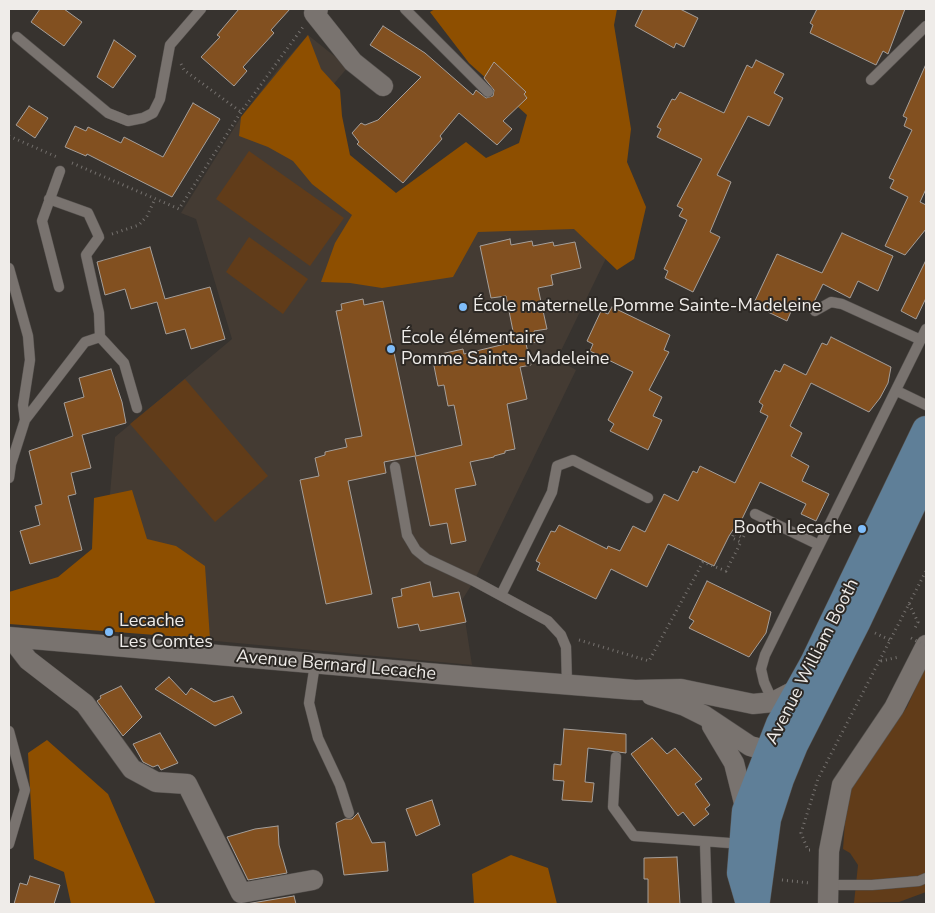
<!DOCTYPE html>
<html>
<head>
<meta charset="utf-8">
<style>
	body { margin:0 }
	#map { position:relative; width:935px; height:913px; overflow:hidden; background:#37332f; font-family:"Nunito Sans",sans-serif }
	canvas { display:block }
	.frame { position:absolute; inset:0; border:10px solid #efece9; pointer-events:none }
</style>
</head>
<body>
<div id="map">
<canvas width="935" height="913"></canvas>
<div class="frame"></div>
</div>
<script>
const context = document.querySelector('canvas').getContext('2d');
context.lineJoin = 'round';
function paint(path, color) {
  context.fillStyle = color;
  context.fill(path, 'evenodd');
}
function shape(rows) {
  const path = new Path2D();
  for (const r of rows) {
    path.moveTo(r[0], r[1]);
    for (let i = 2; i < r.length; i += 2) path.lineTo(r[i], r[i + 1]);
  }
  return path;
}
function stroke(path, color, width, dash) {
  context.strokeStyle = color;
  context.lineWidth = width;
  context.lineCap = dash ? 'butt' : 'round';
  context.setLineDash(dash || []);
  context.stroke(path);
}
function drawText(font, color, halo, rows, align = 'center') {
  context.font = font + ' "Nunito Sans",sans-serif';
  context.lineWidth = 4;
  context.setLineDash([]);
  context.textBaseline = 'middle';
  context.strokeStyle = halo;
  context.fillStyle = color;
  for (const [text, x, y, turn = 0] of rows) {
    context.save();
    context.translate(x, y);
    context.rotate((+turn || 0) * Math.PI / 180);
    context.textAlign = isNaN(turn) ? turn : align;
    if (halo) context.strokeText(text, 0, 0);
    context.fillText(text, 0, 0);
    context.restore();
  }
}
paint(shape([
	[308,35,348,67,295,130,371,172,403,199,629,211,557,359,576,370,474,581,462,600,472,665,98,630,115,437,232,339,196,219,181,213,241,117,278,69]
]), '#443b33');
paint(shape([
	[249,151,344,218,310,266,216,199],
	[249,237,308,279,283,314,226,272],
	[185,379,268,476,215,522,130,424],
	[926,665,926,892,899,902,854,903,858,865,850,853,843,849,845,822,852,785,907,707]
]), '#613c19');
paint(shape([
	[435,9,617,9,614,25,631,129,627,162,646,207,634,259,617,270,574,229,478,232,453,277,382,288,350,283,321,282,335,243,352,215,312,184,293,161,268,147,239,136,241,117,308,35,321,69,340,90,342,116,350,155,396,193,466,142,486,158,519,143,527,115,469,63,430,12],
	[132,490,147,539,176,546,205,566,210,639,9,624,9,592,58,577,92,549,94,498],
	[47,740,108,794,155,902,154,904,71,904,64,872,34,859,28,753],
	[511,855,548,868,557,904,474,904,472,874]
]), '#8e4f00');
const building = shape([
	[40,9,64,9,82,22,64,46,31,22,40,9],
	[239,9,290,9,271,30,274,33,243,67,247,71,234,86,201,57,220,37,217,35,239,9],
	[643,9,680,9,698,18,684,47,676,43,674,48,635,26,643,9],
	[817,9,905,9,888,54,883,51,876,65,810,33,813,25,810,23,817,9],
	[383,26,425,53,473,95,476,90,486,98,493,96,494,90,484,78,494,62,526,92,524,94,527,98,503,121,512,129,497,145,459,113,440,136,442,139,403,183,357,144,359,142,352,133,361,123,365,125,378,120,421,77,370,45,383,26],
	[114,40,136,56,113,88,97,77,114,40],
	[756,60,784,74,774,93,783,98,769,126,748,116,717,175,731,182,710,232,720,237,693,292,665,278,668,271,664,269,687,220,679,216,683,209,677,206,702,159,657,137,661,129,657,127,672,99,675,100,680,92,724,113,747,65,752,68,756,60],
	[926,64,926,189,920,202,926,205,926,229,905,255,885,246,908,197,890,188,894,180,889,178,912,130,904,126,907,118,903,116,926,64],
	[193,103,220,119,172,197,87,154,86,156,65,147,75,126,86,131,88,127,121,143,124,137,163,157,193,103],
	[29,106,48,118,35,138,16,125,29,106],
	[842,233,893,256,878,291,858,281,850,298,823,284,813,304,809,308,795,302,787,321,753,305,777,254,822,273,842,233],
	[510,239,511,245,532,241,533,246,553,242,554,246,575,242,581,268,551,275,553,285,538,288,547,329,534,331,537,342,526,344,531,365,520,367,527,399,507,404,515,449,505,451,505,453,494,456,494,457,470,462,476,485,455,489,466,541,451,544,447,523,430,526,415,456,384,462,386,473,348,481,372,594,326,604,300,480,319,476,315,458,325,455,325,452,347,447,345,439,362,436,336,311,342,310,341,304,363,299,364,305,383,301,416,456,462,445,454,405,448,406,444,385,438,386,432,356,463,349,464,354,505,344,503,339,514,336,506,296,491,298,480,246,510,239],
	[150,247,165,299,210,287,225,339,191,349,185,329,166,334,157,302,131,309,125,289,105,295,97,262,150,247],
	[926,260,926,298,916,319,901,311,926,260],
	[612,307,670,335,664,350,669,352,649,390,662,397,653,416,662,420,648,450,610,431,614,424,608,420,633,372,590,351,593,344,587,341,601,311,608,314,612,307],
	[831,337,891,367,888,383,880,398,869,412,811,383,790,426,802,433,791,456,809,466,802,481,829,494,816,521,801,514,806,504,760,482,740,523,738,522,729,536,714,566,668,544,647,587,611,569,596,599,537,570,540,563,536,561,551,531,555,532,559,525,607,549,608,546,620,551,633,526,645,532,664,494,678,501,693,471,697,473,700,466,735,483,768,416,760,412,763,405,759,402,775,370,780,372,784,364,806,375,822,343,827,345,831,337],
	[111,369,122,402,126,423,82,435,91,468,71,473,76,494,68,496,82,550,30,564,20,531,40,525,35,506,42,504,29,451,73,436,64,403,84,397,79,378,111,369],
	[707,581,771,612,766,633,749,657,689,628,694,621,689,618,707,581],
	[430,582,433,597,459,592,466,622,420,631,418,624,398,628,392,598,402,596,401,589,430,582],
	[169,677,186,695,191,688,214,702,233,696,242,713,215,726,155,689,169,677],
	[121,686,142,717,123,736,97,701,101,698,100,696,121,686],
	[564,729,626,734,626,753,588,748,585,782,594,783,592,802,562,800,564,781,553,780,554,764,561,765,564,729],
	[160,733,178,763,161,770,158,765,153,767,143,762,133,744,160,733],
	[652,738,667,754,675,748,702,779,695,784,710,805,705,809,709,814,694,826,683,812,678,816,631,754,652,738],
	[432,800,440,825,416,836,406,809,432,800],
	[358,813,372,843,385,842,388,871,344,875,336,823,345,819,352,819,358,813],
	[278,826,279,845,287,873,248,880,227,837,255,829,278,826],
	[677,857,680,904,648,904,648,879,644,879,644,858,677,857],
	[30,876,60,885,54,904,14,904,20,883,27,885,30,876],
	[294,896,296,904,246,904,294,896]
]);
paint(building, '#825020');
stroke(building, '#a59f9a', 1);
const lane = shape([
	[405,9,488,92],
	[17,37,108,113,128,121,143,118,153,113,160,99,170,45,201,9],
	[871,80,926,26],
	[49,199,88,213,99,237,86,255,99,313,100,337],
	[9,268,28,336,30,360,23,405,25,420],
	[59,287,42,221,60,171],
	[815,311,831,302,842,304,921,340],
	[897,391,926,405],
	[395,467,407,535,416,550,427,559,474,581,548,621,561,635,566,647,567,684],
	[9,478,11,464,25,420,85,342,100,337,124,363,137,408],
	[755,514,819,545],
	[501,595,552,492,557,466,573,460,648,498],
	[315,664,309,703,318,738,340,785,349,813],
	[773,702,764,682,761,669,765,655,926,329],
	[9,731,25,790,9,844],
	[616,757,613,807,634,836,743,844],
	[705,843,707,904],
	[828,885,872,885,919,881,926,878]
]);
const street = shape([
	[318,9,314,13,353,62,383,86],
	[9,637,485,678,635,690,681,689,753,704,773,702,800,688],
	[11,638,28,660,85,704,132,769,156,782,187,784,241,893,313,880],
	[651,695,685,706,705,716,750,746,768,751,783,748],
	[712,726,734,763,746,811],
	[828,904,829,851,842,785,894,708,926,645]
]);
const secondary = shape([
	[756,900,767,819,780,779,794,745,856,623,926,475],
	[750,904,741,873,746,811,780,724,814,663,926,430]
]);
stroke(lane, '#55514e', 11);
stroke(street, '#55514e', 21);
stroke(secondary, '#55514e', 29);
stroke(shape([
	[181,64,184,70,241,112],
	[9,136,57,157],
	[72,163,179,209,241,112,303,27],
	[112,234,139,225,147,216,155,199],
	[909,604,918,622,915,628],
	[875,633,890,640],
	[579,640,649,661,703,562,726,571,741,542,732,538,734,533,743,538,749,526],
	[881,661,899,657],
	[810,850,808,850,801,833,818,779,926,571],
	[782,880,810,883]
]), '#75716e', 3, [1, 4]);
stroke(lane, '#79736f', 10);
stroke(street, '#79736f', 20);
stroke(secondary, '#5f7f98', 28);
stroke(shape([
	[911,638,926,646]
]), '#75716e', 3, [1, 4]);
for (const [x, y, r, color] of [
	[463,307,5,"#7fbdfa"],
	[391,349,5,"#7fbdfa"],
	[862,529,5,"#7fbdfa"],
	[109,632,5,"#7fbdfa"]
]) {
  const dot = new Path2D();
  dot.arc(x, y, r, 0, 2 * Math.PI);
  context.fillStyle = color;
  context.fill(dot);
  stroke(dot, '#2d2925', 2);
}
drawText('18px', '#efece9', '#2d2925', [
	["École maternelle Pomme Sainte-Madeleine",473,307],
	["École élémentaire",401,339],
	["Pomme Sainte-Madeleine",401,360],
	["Booth Lecache",852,529,"right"],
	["Lecache",119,622],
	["Les Comtes",119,643]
], 'left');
drawText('18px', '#efece9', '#2d2925', [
	["Avenue William Booth",813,662,-63],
	["Avenue Bernard Lecache",336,666,5]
]);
</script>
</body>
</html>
